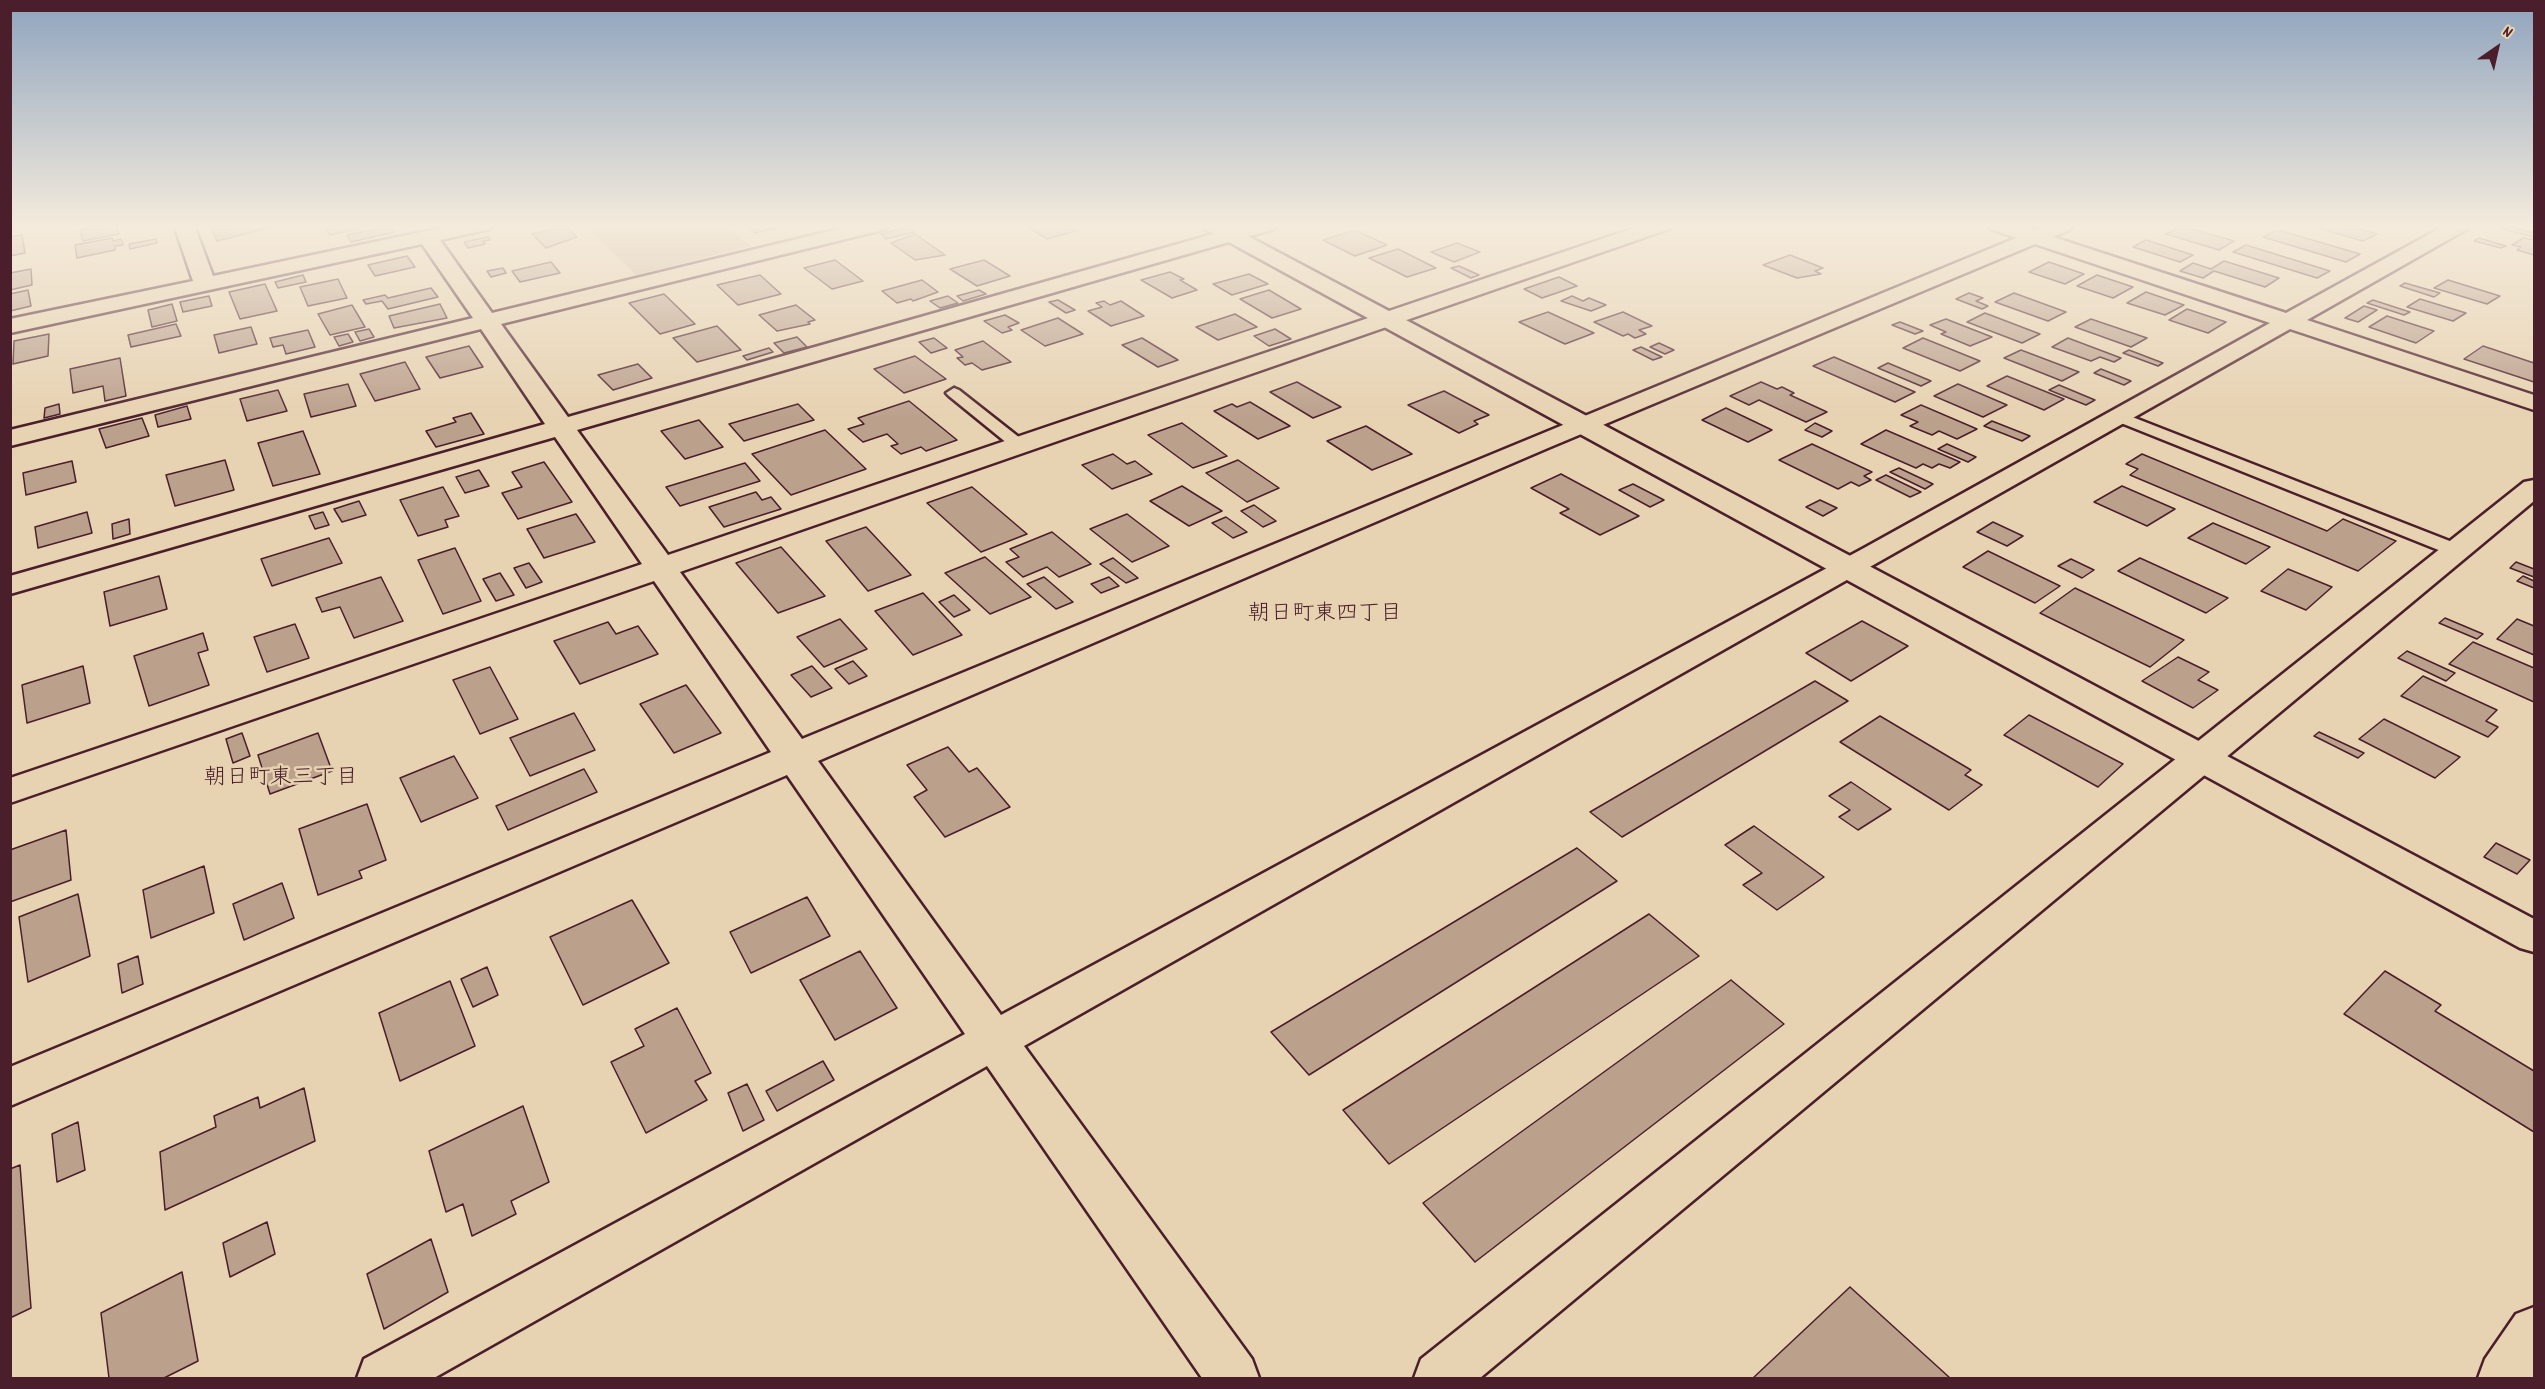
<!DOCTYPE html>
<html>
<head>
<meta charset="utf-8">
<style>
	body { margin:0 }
	#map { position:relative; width:2545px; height:1389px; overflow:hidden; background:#e7d2b1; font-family:Dekko,sans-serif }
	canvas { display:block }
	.frame { position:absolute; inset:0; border:12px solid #4a1f2b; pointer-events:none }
	.north { position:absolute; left:2467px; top:18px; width:60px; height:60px; -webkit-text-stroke:4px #e7d2b1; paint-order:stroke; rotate:34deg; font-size:16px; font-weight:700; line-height:24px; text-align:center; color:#4a1f2b }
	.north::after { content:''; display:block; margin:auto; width:21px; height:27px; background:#4a1f2b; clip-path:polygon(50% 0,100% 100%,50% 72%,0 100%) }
</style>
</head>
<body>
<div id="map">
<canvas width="2545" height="1389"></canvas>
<div class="frame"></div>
<div class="north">N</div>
</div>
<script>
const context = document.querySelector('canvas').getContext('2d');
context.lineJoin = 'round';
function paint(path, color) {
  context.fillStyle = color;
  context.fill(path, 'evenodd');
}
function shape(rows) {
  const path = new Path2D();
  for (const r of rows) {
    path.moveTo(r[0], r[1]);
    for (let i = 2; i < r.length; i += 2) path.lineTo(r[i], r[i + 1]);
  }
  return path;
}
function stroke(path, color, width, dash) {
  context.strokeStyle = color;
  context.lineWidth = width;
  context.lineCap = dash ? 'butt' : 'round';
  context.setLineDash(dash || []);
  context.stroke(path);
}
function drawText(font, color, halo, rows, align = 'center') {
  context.font = font + ' Dekko,"Klee One",sans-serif';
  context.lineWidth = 5;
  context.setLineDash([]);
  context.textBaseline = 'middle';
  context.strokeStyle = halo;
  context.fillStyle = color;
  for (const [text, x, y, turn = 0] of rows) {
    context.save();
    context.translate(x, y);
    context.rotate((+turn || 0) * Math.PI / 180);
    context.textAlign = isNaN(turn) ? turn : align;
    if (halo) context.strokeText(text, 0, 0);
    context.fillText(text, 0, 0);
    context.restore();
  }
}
paint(shape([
	[584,225,725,225,751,246,636,275]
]), '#ceb49b');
const building = shape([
	[105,225,116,225,119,234,83,241,80,230,105,225],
	[230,225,271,225,273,227,217,241,211,229,230,225],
	[323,225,357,225,359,229,330,235,323,225],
	[745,225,789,225,755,233,745,225],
	[1025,225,1066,225,1076,231,1047,239,1025,225],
	[2307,225,2346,225,2377,234,2363,241,2307,225],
	[2503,225,2534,233,2534,237,2499,228,2503,225],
	[390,226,395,232,351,242,347,235,390,226],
	[566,226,577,237,546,248,532,234,566,226],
	[2182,226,2234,241,2219,250,2166,234,2182,226],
	[909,227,915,232,886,239,881,234,909,227],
	[1355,230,1387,245,1355,256,1323,240,1355,230],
	[2278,230,2360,254,2346,262,2263,237,2278,230],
	[915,234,945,255,915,260,891,243,915,234],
	[22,235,25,253,10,256,10,237,22,235],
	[488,237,490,240,483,241,485,244,468,248,464,242,488,237],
	[112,238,113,241,121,239,123,245,115,246,115,250,77,258,75,245,112,238],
	[2479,238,2506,246,2501,248,2474,241,2479,238],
	[2523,238,2534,240,2534,255,2517,250,2521,247,2512,245,2523,238],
	[156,239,157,243,130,249,129,244,156,239],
	[2146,240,2193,255,2180,262,2133,247,2146,240],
	[1457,243,1480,252,1454,262,1431,252,1457,243],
	[2246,245,2330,271,2317,278,2233,252,2246,245],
	[1398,249,1436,268,1407,277,1369,258,1398,249],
	[1790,255,1823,268,1815,271,1821,274,1797,278,1763,265,1790,255],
	[407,256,415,267,375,276,368,265,407,256],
	[835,260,863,281,832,289,804,268,835,260],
	[984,260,1010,276,977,286,950,269,984,260],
	[2224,261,2279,278,2265,287,2214,271,2203,278,2180,271,2193,263,2211,269,2224,261],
	[551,262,560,273,520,282,512,271,551,262],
	[2049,262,2084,274,2065,284,2029,272,2049,262],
	[1459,266,1479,275,1471,278,1451,268,1459,266],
	[503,268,506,273,491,277,487,271,503,268],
	[31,269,32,285,10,290,10,273,31,269],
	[1170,272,1184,279,1180,280,1197,290,1172,298,1141,280,1170,272],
	[1249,274,1268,284,1232,295,1213,284,1249,274],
	[303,275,306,282,278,288,275,282,303,275],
	[760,275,781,294,738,305,717,285,760,275],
	[2097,275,2133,287,2113,298,2077,286,2097,275],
	[1559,277,1577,286,1542,298,1524,289,1559,277],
	[338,279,347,298,308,306,300,287,338,279],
	[922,280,938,292,913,301,911,299,897,303,882,291,922,280],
	[2448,280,2500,296,2487,304,2434,288,2448,280],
	[2405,283,2440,293,2434,297,2400,286,2405,283],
	[265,284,277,311,240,319,229,292,265,284],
	[431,288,438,297,388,309,382,301,366,304,363,300,385,295,388,298,431,288],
	[28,290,31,306,10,311,10,294,28,290],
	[979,290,986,294,963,301,957,296,979,290],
	[1269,290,1301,309,1272,318,1240,299,1269,290],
	[2146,292,2184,305,2165,315,2127,303,2146,292],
	[1969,293,1983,298,1976,301,1988,306,1982,309,1956,299,1969,293],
	[2014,293,2066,312,2048,321,1995,302,2014,293],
	[664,294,695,324,660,334,629,303,664,294],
	[209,296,212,306,183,312,180,302,209,296],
	[948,296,958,303,940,308,930,301,948,296],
	[1572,296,1583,301,1589,298,1606,305,1591,311,1561,301,1572,296],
	[2420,299,2466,313,2453,321,2407,307,2420,299],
	[1058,300,1075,310,1066,313,1049,302,1058,300],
	[2373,300,2410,312,2404,315,2367,303,2373,300],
	[1104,301,1110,305,1121,301,1144,316,1111,326,1088,311,1102,307,1096,303,1104,301],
	[172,304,177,321,152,327,148,310,172,304],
	[440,304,447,318,394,328,389,316,440,304],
	[352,305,365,327,330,335,318,314,352,305],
	[796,305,815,320,808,322,810,324,777,331,759,315,796,305],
	[2364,306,2377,310,2358,322,2345,318,2364,306],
	[2187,309,2226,322,2208,333,2169,320,2187,309],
	[1548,312,1594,333,1565,344,1519,322,1548,312],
	[1623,312,1652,326,1639,330,1646,334,1635,338,1628,334,1623,336,1594,322,1623,312],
	[1985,313,2040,334,2022,343,1967,322,1985,313],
	[1235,314,1257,327,1218,340,1196,327,1235,314],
	[1005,315,1019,323,1008,327,1012,330,1002,333,984,321,1005,315],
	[2387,316,2434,331,2416,343,2369,327,2387,316],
	[1058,318,1083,334,1045,346,1021,330,1058,318],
	[1946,319,1992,337,1970,346,1941,334,1946,332,1930,325,1946,319],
	[2091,319,2147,338,2131,347,2075,327,2091,319],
	[1900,322,1923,331,1915,334,1892,325,1900,322],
	[176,324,181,336,131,347,128,335,176,324],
	[717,326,741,350,697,362,673,338,717,326],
	[251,327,257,344,219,353,214,335,251,327],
	[369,329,374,337,360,341,355,332,369,329],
	[1275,329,1291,339,1269,346,1254,336,1275,329],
	[308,330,315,347,286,354,283,345,273,347,270,338,308,330],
	[49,334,48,356,13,364,14,341,49,334],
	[348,334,353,342,339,346,334,337,348,334],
	[797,337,807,347,784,353,774,343,797,337],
	[934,338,947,348,931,353,919,342,934,338],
	[1142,338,1178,360,1158,367,1122,345,1142,338],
	[1923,338,1980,361,1960,371,1903,348,1923,338],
	[2068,338,2121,358,2114,362,2100,357,2091,361,2052,347,2068,338],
	[983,341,1011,362,982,370,972,363,965,365,957,358,963,357,955,350,983,341],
	[1659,343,1674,350,1665,354,1650,347,1659,343],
	[469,346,483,367,440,378,426,357,469,346],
	[2483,346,2534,363,2534,382,2464,359,2483,346],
	[1641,347,1662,357,1653,360,1633,350,1641,347],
	[769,348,773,352,747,360,743,356,769,348],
	[2021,350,2079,372,2062,381,2004,358,2021,350],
	[2129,350,2163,363,2158,366,2123,353,2129,350],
	[915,356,946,379,904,393,874,369,915,356],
	[1834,357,1915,392,1895,402,1813,366,1834,357],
	[120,358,126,396,105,401,103,386,73,393,70,369,120,358],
	[405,362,420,389,375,401,360,374,405,362],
	[1888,363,1931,381,1921,386,1878,368,1888,363],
	[638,364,652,378,613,390,598,375,638,364],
	[2101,369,2131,381,2124,385,2094,373,2101,369],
	[2007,376,2064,399,2044,410,1987,386,2007,376],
	[1297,382,1341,407,1313,418,1270,392,1297,382],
	[1761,382,1777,389,1782,387,1794,393,1790,395,1827,412,1806,422,1759,400,1749,405,1730,396,1761,382],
	[348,384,356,406,311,417,304,394,348,384],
	[1958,384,2007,405,1983,417,1934,396,1958,384],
	[2059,385,2095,400,2086,405,2049,390,2059,385],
	[278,390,287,411,247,421,240,399,278,390],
	[1444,391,1489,415,1474,421,1478,424,1459,433,1408,405,1444,391],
	[909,401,957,440,926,451,921,447,901,454,891,446,898,444,887,434,863,442,848,429,864,424,858,418,909,401],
	[1250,402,1290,426,1258,439,1214,411,1232,404,1237,407,1250,402],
	[59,404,60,414,44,418,45,408,59,404],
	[798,404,814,420,744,441,729,424,798,404],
	[1921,405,1977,429,1957,439,1939,431,1932,435,1910,426,1918,422,1901,415,1921,405],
	[187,406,191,419,158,427,155,415,187,406],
	[1726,408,1772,430,1748,442,1702,420,1726,408],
	[471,413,484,434,436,447,426,431,456,422,453,418,471,413],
	[142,418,149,436,106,448,99,429,142,418],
	[699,420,723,447,685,459,661,431,699,420],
	[1992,421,2030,436,2022,441,1984,426,1992,421],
	[1182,423,1227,456,1193,468,1148,435,1182,423],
	[1815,423,1832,431,1822,437,1805,430,1815,423],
	[1366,426,1412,454,1372,470,1327,441,1366,426],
	[825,430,866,469,791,495,752,454,825,430],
	[1886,430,1960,462,1950,468,1939,464,1932,468,1923,464,1916,468,1861,444,1886,430],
	[303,431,320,474,273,486,258,443,303,431],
	[1812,444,1872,472,1864,476,1871,480,1859,486,1851,482,1838,489,1779,460,1812,444],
	[1947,444,1976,457,1968,462,1938,449,1947,444],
	[1113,454,1127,464,1135,461,1152,474,1112,489,1082,465,1113,454],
	[2142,454,2327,531,2343,519,2396,541,2358,571,2130,475,2138,469,2126,464,2142,454],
	[225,460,234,490,175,506,166,475,225,460],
	[1238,460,1279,488,1247,502,1206,473,1238,460],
	[72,461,76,482,26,495,23,473,72,461],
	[544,462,572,502,518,519,502,493,522,487,512,472,544,462],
	[745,463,760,481,680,506,666,487,745,463],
	[1899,468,1933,484,1925,489,1890,472,1899,468],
	[479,470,489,486,465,493,456,477,479,470],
	[1561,474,1639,516,1600,535,1560,513,1569,509,1531,488,1561,474],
	[1886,475,1921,492,1910,497,1876,480,1886,475],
	[1633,484,1664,500,1650,507,1619,490,1633,484],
	[1182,486,1222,511,1189,526,1150,501,1182,486],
	[2122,486,2175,509,2147,526,2094,502,2122,486],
	[443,487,459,516,445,520,448,527,418,536,400,500,443,487],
	[972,487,1027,534,981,552,927,503,972,487],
	[756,492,762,500,771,497,781,509,724,527,709,507,756,492],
	[1820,500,1837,508,1823,516,1806,507,1820,500],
	[359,501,366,515,342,522,334,509,359,501],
	[1254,505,1276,521,1263,527,1241,511,1254,505],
	[87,512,92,533,38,548,35,527,87,512],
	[323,512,329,525,315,529,309,516,323,512],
	[576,514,595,542,544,558,527,529,576,514],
	[1127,514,1169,546,1132,562,1090,529,1127,514],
	[1226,517,1247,532,1233,538,1212,523,1226,517],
	[129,519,130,534,113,539,112,524,129,519],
	[1993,522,2023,536,2007,546,1977,532,1993,522],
	[2213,523,2270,547,2246,564,2188,538,2213,523],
	[866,527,911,575,868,591,826,541,866,527],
	[1052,532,1091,564,1059,577,1047,567,1023,577,1006,562,1019,557,1010,549,1052,532],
	[329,538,342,563,272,586,261,559,329,538],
	[781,547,825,596,778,613,736,563,781,547],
	[455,548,481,601,443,614,418,560,455,548],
	[1988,551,2060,586,2035,603,1963,567,1988,551],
	[985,557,1031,597,990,614,945,573,985,557],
	[1113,558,1138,578,1126,583,1100,564,1113,558],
	[2140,558,2228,598,2206,613,2118,571,2140,558],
	[2071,559,2094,570,2082,578,2058,566,2071,559],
	[2516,562,2534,569,2534,577,2510,568,2516,562],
	[529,563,542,582,526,588,514,568,529,563],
	[2288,569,2332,587,2306,610,2261,591,2288,569],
	[500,573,514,595,496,601,483,579,500,573],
	[159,576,167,609,110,626,104,592,159,576],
	[2523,576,2534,581,2534,588,2517,581,2523,576],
	[381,577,403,621,354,638,340,607,322,612,316,598,381,577],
	[1044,577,1073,602,1056,609,1027,584,1044,577],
	[1109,577,1119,586,1101,593,1091,584,1109,577],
	[2075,588,2184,640,2150,667,2040,613,2075,588],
	[923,593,962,635,913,655,875,611,923,593],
	[954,595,970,610,954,617,939,602,954,595],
	[2445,618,2483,634,2477,639,2439,623,2445,618],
	[840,619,867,649,824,667,797,637,840,619],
	[2517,619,2534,626,2534,655,2497,639,2517,619],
	[1862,621,1908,646,1851,681,1806,653,1862,621],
	[608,622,616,634,638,626,658,654,580,684,554,641,608,622],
	[295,624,309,658,267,672,254,637,295,624],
	[203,633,208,650,198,653,209,685,149,706,134,656,203,633],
	[2473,642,2534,668,2534,702,2449,664,2473,642],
	[2407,651,2455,673,2446,681,2398,658,2407,651],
	[2178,657,2209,672,2198,680,2218,690,2193,708,2142,681,2178,657],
	[853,661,867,676,849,684,835,669,853,661],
	[83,666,90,703,27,723,22,685,83,666],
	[812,666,832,688,811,697,791,675,812,666],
	[490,667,518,719,480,734,453,680,490,667],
	[2423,676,2497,710,2486,721,2498,727,2488,737,2401,696,2423,676],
	[1815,681,1848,701,1622,837,1590,812,1815,681],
	[686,685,721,733,674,753,640,704,686,685],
	[574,713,595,750,530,776,510,738,574,713],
	[2029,715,2123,764,2098,787,2004,735,2029,715],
	[1880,716,1971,770,1965,775,1982,785,1949,810,1840,742,1880,716],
	[2384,719,2460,757,2435,778,2359,739,2384,719],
	[2319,732,2364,753,2358,758,2314,736,2319,732],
	[242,733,250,756,233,763,226,739,242,733],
	[318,733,332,771,270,794,258,755,318,733],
	[948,747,969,772,977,768,1010,807,945,837,914,797,927,790,907,765,948,747],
	[454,756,478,798,421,822,400,778,454,756],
	[584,769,597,792,508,830,496,806,584,769],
	[1851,782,1891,809,1858,830,1839,817,1850,810,1829,796,1851,782],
	[367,804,386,860,359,871,362,878,318,895,299,829,367,804],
	[1754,826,1824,877,1777,910,1743,885,1762,873,1725,845,1754,826],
	[66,830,71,880,10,902,10,850,66,830],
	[2496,843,2530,860,2517,874,2484,857,2496,843],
	[1577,848,1617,881,1309,1075,1271,1032,1577,848],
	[204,866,214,913,151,938,143,890,204,866],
	[282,883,294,918,244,940,233,904,282,883],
	[78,894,90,956,28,982,19,917,78,894],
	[807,897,830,936,751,973,730,932,807,897],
	[632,900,669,963,583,1005,550,937,632,900],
	[1649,914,1699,956,1389,1164,1343,1110,1649,914],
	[860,951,897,1008,835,1040,800,980,860,951],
	[138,956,143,984,122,993,118,964,138,956],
	[487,967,498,995,473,1007,461,979,487,967],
	[2385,971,2441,1005,2435,1011,2534,1071,2534,1132,2344,1014,2385,971],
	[1731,980,1784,1024,1475,1262,1423,1203,1731,980],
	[450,981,475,1046,400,1081,379,1013,450,981],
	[677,1008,711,1073,695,1081,707,1100,646,1133,611,1062,644,1046,635,1029,677,1008],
	[823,1061,834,1080,777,1111,766,1091,823,1061],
	[747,1084,764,1120,743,1131,728,1093,747,1084],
	[304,1088,315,1141,165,1210,160,1152,216,1127,214,1116,258,1097,260,1108,304,1088],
	[523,1106,549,1182,511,1201,516,1214,472,1236,463,1204,446,1212,429,1151,523,1106],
	[78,1122,85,1170,57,1182,52,1134,78,1122],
	[20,1165,31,1308,10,1318,10,1169,20,1165],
	[267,1222,275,1254,230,1277,223,1243,267,1222],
	[431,1239,448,1292,384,1329,367,1274,431,1239],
	[182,1272,198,1361,164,1378,109,1378,101,1313,182,1272],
	[1850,1287,1950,1378,1753,1378,1850,1287]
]);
paint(building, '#bba08c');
stroke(building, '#4a1f2b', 1.5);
const service = shape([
	[954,388,959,390,1025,442,1027,445,1025,448,1013,448,949,396,946,393,954,388],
	[2117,411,2465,547,2467,551,2465,555,2451,555,2111,419,2109,416,2111,413,2117,411]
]);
const minor = shape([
	[174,225,194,225,213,276,455,225,493,225,490,229,440,240,492,313,855,225,889,225,886,229,501,324,568,417,1245,225,1277,225,1274,229,577,430,668,555,1643,225,1672,225,1669,229,680,572,802,739,2016,238,1991,229,1988,225,2018,225,2034,230,2047,225,2074,225,2071,229,2053,237,2286,313,2446,225,2470,225,2467,229,2307,320,2534,395,2534,410,2290,329,1024,1046,1252,1359,1259,1378,1202,1378,987,1066,434,1378,357,1378,364,1359,965,1034,787,775,10,1106,10,1067,771,752,654,581,10,803,10,778,642,564,555,437,10,594,10,576,545,424,481,329,10,446,10,430,473,318,422,244,10,333,10,319,193,281,174,225],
	[2035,244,2270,323,1864,548,1001,1015,818,761,1548,448,2035,244],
	[2534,480,2534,501,1480,1378,1414,1378,1421,1359,2524,482,2534,480],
	[2534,1307,2534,1378,2478,1378,2485,1359,2516,1314,2534,1307]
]);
const tertiary = shape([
	[1202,225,1227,225,2534,919,2534,952,2520,948,1205,229,1202,225]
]);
stroke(service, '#4a1f2b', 5);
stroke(minor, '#4a1f2b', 5);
stroke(tertiary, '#4a1f2b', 5);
paint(service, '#e7d2b1');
paint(minor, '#e7d2b1');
paint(tertiary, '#e7d2b1');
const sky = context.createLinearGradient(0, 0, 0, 419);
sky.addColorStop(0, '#8fa4be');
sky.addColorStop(0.54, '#f4ebdc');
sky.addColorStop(1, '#f4ebdc00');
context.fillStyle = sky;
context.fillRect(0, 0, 2545, 419);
drawText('22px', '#4a1f2b', '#e7d2b1', [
	["朝日町東四丁目",1325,616],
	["朝日町東三丁目",281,780]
]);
</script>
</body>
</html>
